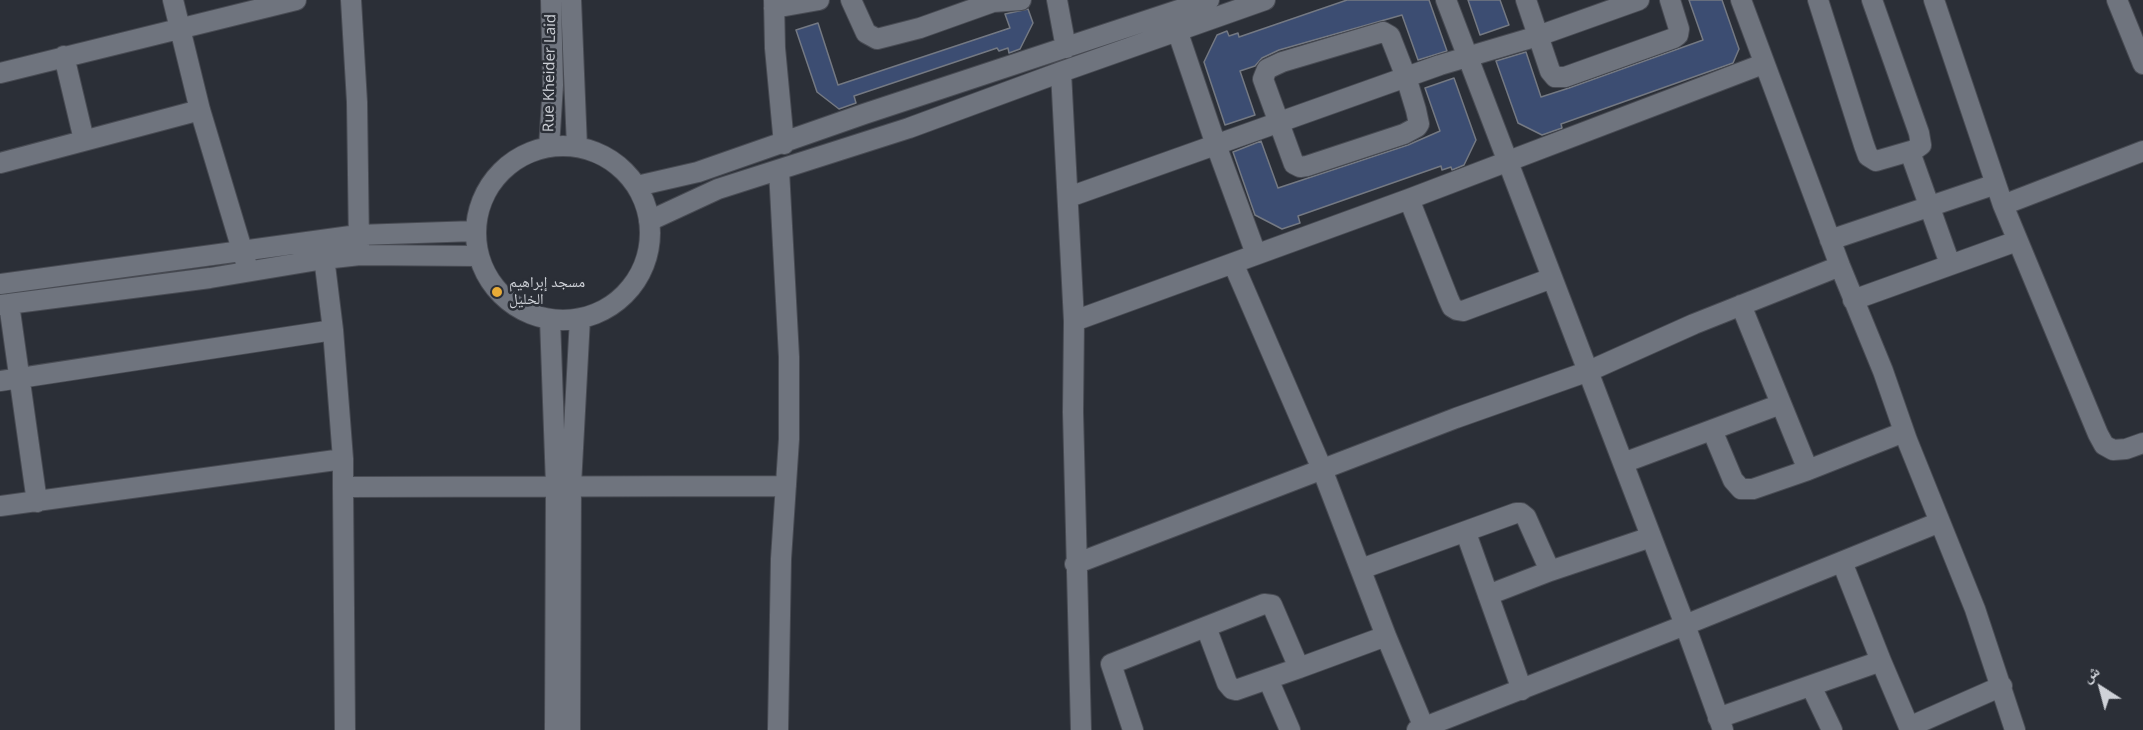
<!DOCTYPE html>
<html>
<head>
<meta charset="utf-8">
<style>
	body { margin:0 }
	#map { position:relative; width:2143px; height:730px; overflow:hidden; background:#2b2f37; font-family:"Open Sans","Noto Naskh Arabic",sans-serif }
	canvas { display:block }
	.north { position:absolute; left:2071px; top:658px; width:60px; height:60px; -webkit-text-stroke:4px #2b2f37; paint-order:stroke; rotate:324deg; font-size:16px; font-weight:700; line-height:24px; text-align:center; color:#cfd2d8 }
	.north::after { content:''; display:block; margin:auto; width:21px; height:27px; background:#cfd2d8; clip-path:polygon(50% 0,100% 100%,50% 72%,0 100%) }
</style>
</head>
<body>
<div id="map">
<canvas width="2143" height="730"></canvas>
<div class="north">ش</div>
</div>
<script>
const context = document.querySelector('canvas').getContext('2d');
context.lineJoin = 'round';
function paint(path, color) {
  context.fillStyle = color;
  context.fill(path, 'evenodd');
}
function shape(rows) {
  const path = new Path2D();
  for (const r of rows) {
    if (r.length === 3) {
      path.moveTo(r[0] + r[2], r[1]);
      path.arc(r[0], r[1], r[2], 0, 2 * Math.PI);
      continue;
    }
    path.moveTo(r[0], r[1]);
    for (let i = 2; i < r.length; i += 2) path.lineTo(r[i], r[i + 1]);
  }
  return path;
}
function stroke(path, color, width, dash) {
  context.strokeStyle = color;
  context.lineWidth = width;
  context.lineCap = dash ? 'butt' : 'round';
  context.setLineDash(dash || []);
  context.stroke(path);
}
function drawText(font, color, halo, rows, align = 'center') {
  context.font = font + ' "Open Sans","Noto Naskh Arabic",sans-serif';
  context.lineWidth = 5;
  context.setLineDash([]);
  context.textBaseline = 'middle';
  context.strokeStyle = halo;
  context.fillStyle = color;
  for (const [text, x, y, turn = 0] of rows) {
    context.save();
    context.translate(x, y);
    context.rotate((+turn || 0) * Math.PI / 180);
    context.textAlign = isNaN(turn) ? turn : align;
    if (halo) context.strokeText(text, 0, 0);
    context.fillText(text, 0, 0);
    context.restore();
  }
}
const building = shape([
	[1347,0,1429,0,1447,51,1418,60,1402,15,1279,50,1262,58,1255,66,1240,71,1255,115,1225,125,1204,62,1217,35,1227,31,1229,36,1238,33,1239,37,1347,0],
	[1468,0,1500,0,1509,25,1480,35,1468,0],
	[1689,0,1722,0,1739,49,1733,63,1561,124,1562,128,1542,135,1518,123,1496,61,1526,52,1541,97,1569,88,1703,40,1689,0],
	[1028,9,1033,23,1020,49,1009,53,1008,48,999,51,997,48,854,96,856,103,839,109,817,92,796,30,818,23,838,85,1010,28,1005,14,1028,9],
	[1454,78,1476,140,1464,165,1452,170,1451,167,1442,170,1441,166,1298,216,1300,223,1282,229,1255,215,1233,152,1261,141,1278,188,1408,145,1440,131,1425,88,1454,78]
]);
paint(building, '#3c4d72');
stroke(building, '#747983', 1.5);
const minor = shape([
	[173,0,200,110,246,263],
	[351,0,357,102,359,246],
	[571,0,577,147],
	[774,0,775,48,784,144],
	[851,0,866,33,877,39,920,28,993,2,1021,0],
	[1057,0,1066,48],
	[1446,0,1685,625,1723,730],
	[1526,0,1550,71,1555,77,1565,77,1674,38,1678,35,1679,29,1670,0],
	[1741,0,1840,266,1883,371,1907,440,1975,609,2015,730],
	[1818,0,1864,145,1868,156,1876,161,1914,150,1921,145,1919,133,1872,0],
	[1934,0,2003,205,2098,434,2104,445,2113,450,2126,449,2143,443],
	[2117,0,2143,64],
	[774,8,819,0],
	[1177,30,1216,145,1256,254],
	[1383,32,1390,36,1406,77,1416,110,1419,124,1417,127,1404,134,1307,166,1300,167,1294,164,1263,79,1267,69,1282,62,1383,32],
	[64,56,84,140],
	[1061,72,1074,321,1073,412,1081,730],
	[0,73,296,0],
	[563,233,87],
	[549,147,553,85,551,0],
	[1910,152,1950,264],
	[0,163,200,110],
	[637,186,698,172,864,114,1209,0],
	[1069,197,1440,65,1538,36,1639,0],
	[1409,199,1448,298,1452,307,1457,310,1463,311,1552,278],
	[2003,205,2143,151],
	[649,221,718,189,909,128,1061,72,1265,0],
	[1830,240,1996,184],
	[1233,263,1322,469,1386,636,1425,730],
	[0,284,358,235,476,231],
	[1853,300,2017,241],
	[9,304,37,502],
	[0,305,210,278,324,259,360,255,478,256],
	[1741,305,1808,470,1904,432],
	[550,319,556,485,555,730],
	[1074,321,1409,199,1763,64],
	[0,381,333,330],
	[1712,430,1733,480,1741,489,1753,489,1808,470],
	[343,459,343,487,786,486],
	[1623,463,1781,404],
	[343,487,345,730],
	[0,506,343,459,333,330,322,241],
	[1466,533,1522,690],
	[1842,562,1881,661],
	[1075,564,1456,418,1589,371,1694,324,1840,266],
	[1361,569,1516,513,1521,513,1526,517,1550,571,1651,537],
	[1488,595,1550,571],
	[1206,627,1227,683,1232,689,1236,690,1299,668],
	[1268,679,1290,730],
	[1811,686,1832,730],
	[1718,718,1881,661,1909,727,2002,686],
	[570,730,571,485,580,318],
	[778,730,781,559,789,439,789,357,779,170],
	[1133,730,1111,664,1264,604,1272,605,1299,668,1386,636],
	[1417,730,1685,625,1940,522]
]);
stroke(minor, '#484b53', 22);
stroke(minor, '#6f747e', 20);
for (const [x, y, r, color] of [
	[497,292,6,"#e8ab37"]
]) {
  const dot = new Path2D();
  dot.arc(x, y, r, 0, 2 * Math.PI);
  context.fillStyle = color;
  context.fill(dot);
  stroke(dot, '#2b2f37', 2);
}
drawText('15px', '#cfd2d8', '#2b2f37', [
	["Rue Kheider Laid",550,73,-89]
]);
drawText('15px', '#cfd2d8', '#2b2f37', [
	["مسجد إبراهيم",509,283],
	["الخليل",509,300]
], 'left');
</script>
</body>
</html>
